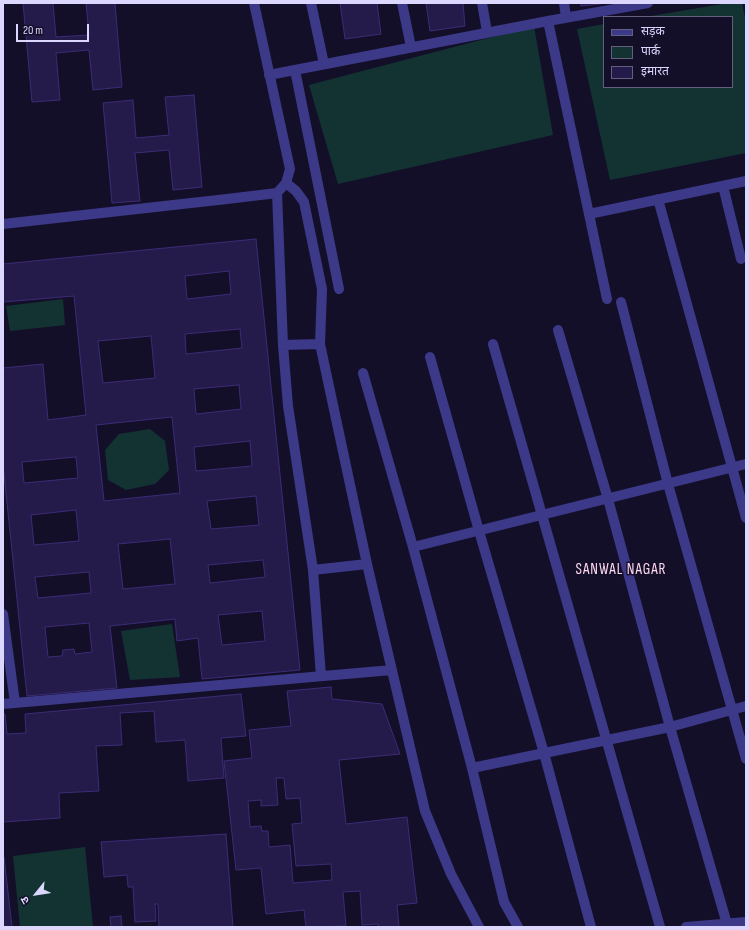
<!DOCTYPE html>
<html>
<head>
<meta charset="utf-8">
<style>
	body { margin:0 }
	#map { position:relative; width:749px; height:930px; overflow:hidden; background:#140f29; font-family:"Sofia Sans Condensed","Noto Sans Devanagari",sans-serif }
	canvas { display:block }
	.frame { position:absolute; inset:0; border:4px solid #dcd7ff; pointer-events:none }
	.legend { position:absolute; left:603px; top:16px; width:130px; height:72px; box-sizing:border-box; background:#140f29; border:1px solid #645f7f; margin:0; padding:5px 7px; list-style:none; font-size:12px; color:#dcd7ff }
	.legend li { display:flex; align-items:center; gap:8px; height:20px }
	.legend b { width:20px; border:1px solid #645f7f }
	.north { position:absolute; left:16px; top:874px; width:40px; height:40px; -webkit-text-stroke:3px #140f29; paint-order:stroke; rotate:240deg; font-size:11px; font-weight:700; line-height:16px; text-align:center; color:#dcd7ff }
	.north::after { content:''; display:block; margin:auto; width:14px; height:18px; background:#dcd7ff; clip-path:polygon(50% 0,100% 100%,50% 72%,0 100%) }
	.scale { position:absolute; left:16px; top:24px; width:73px; height:18px; box-sizing:border-box; border:2px solid #dcd7ff; border-top:0; padding-left:5px; font-size:12px; line-height:14px; white-space:nowrap; color:#dcd7ff; -webkit-text-stroke:3px #140f29; paint-order:stroke }
</style>
</head>
<body>
<div id="map">
<canvas width="749" height="930"></canvas>
<div class="frame"></div>
<ul class="legend">
<li><b style="height:5px;background:#3d3989"></b>सड़क</li>
<li><b style="height:11px;background:#123332"></b>पार्क</li>
<li><b style="height:11px;background:#251b4a"></b>इमारत</li>
</ul>
<div class="north">उ</div>
<div class="scale">20 m</div>
</div>
<script>
const context = document.querySelector('canvas').getContext('2d');
context.lineJoin = 'round';
function paint(path, color) {
  context.fillStyle = color;
  context.fill(path, 'evenodd');
}
function shape(rows) {
  const path = new Path2D();
  for (const r of rows) {
    path.moveTo(r[0], r[1]);
    for (let i = 2; i < r.length; i += 2) path.lineTo(r[i], r[i + 1]);
  }
  return path;
}
function stroke(path, color, width, dash) {
  context.strokeStyle = color;
  context.lineWidth = width;
  context.lineCap = dash ? 'butt' : 'round';
  context.setLineDash(dash || []);
  context.stroke(path);
}
function drawText(font, color, halo, rows, align = 'center') {
  context.font = font + ' "Sofia Sans Condensed",sans-serif';
  context.lineWidth = 3;
  context.setLineDash([]);
  context.textBaseline = 'middle';
  context.strokeStyle = halo;
  context.fillStyle = color;
  for (const [text, x, y, turn = 0] of rows) {
    context.save();
    context.translate(x, y);
    context.rotate((+turn || 0) * Math.PI / 180);
    context.textAlign = isNaN(turn) ? turn : align;
    if (halo) context.strokeText(text, 0, 0);
    context.fillText(text, 0, 0);
    context.restore();
  }
}
paint(shape([
	[728,3,742,3,746,23,746,153,610,180,577,29,604,24,604,87,732,87,732,17,645,17],
	[534,26,553,135,338,184,309,85],
	[63,299,65,325,10,331,6,306],
	[150,429,165,441,169,470,155,484,126,490,108,480,105,450,119,434],
	[172,624,180,677,130,680,121,631],
	[85,847,93,927,20,927,13,856]
]), '#123332');
const building = shape([
	[23,3,53,3,56,37,89,35,86,3,115,3,122,87,93,90,89,50,56,53,60,100,32,102,23,3],
	[340,3,377,3,381,34,345,39,340,3],
	[426,3,463,3,465,26,430,31,426,3],
	[581,3,608,3,581,6,581,3],
	[194,95,202,187,173,190,169,150,135,153,140,201,112,203,103,103,133,100,136,138,169,135,165,97,194,95],
	[256,239,300,670,202,679,198,638,177,641,175,619,110,626,117,688,27,696,3,464,3,368,43,364,48,420,86,415,74,296,3,302,3,264,256,239],
	[229,271,231,294,187,299,185,276,229,271],
	[240,329,242,348,186,354,185,334,240,329],
	[151,336,155,378,103,383,98,341,151,336],
	[239,385,241,409,196,414,194,389,239,385],
	[172,417,180,493,104,501,96,425,172,417],
	[250,441,252,466,196,471,194,447,250,441],
	[76,457,78,478,24,483,22,462,76,457],
	[256,496,259,525,211,529,207,501,256,496],
	[76,510,79,541,34,545,31,515,76,510],
	[170,539,175,584,123,589,118,544,170,539],
	[263,560,265,577,210,583,208,565,263,560],
	[89,572,91,593,38,598,35,577,89,572],
	[262,611,265,641,222,645,218,615,262,611],
	[89,623,92,652,75,654,74,649,63,650,62,656,48,657,45,627,89,623],
	[331,687,332,699,382,704,400,754,339,760,346,824,407,817,417,903,397,905,399,927,378,927,378,924,362,925,360,891,343,892,346,926,306,927,304,910,266,914,261,868,236,870,224,761,252,758,249,730,291,726,287,691,331,687],
	[276,778,284,778,286,799,300,798,302,823,292,824,296,866,331,864,332,880,293,883,290,845,269,847,268,831,262,831,261,826,250,827,248,801,261,800,261,806,278,805,276,778],
	[241,694,246,736,221,738,224,778,188,781,185,740,156,742,154,711,120,713,122,745,96,746,99,791,59,793,60,818,3,822,3,714,5,714,7,734,26,733,25,714,241,694],
	[226,834,233,927,159,927,158,904,155,904,156,921,135,922,133,887,128,887,127,875,104,877,101,842,226,834],
	[3,857,4,857,12,927,3,927,3,857],
	[121,916,122,927,111,927,110,917,121,916]
]);
paint(building, '#251b4a');
stroke(building, '#3c2c77', 1);
stroke(shape([
	[254,3,290,169,286,183],
	[311,3,324,64],
	[402,3,411,47],
	[482,3,487,32],
	[564,3,566,17],
	[548,21,607,299],
	[295,70,339,289],
	[269,75,548,21,648,3],
	[723,186,741,259],
	[277,193,283,345],
	[658,199,746,518],
	[589,214,746,181],
	[3,224,227,199,277,193,286,183,296,191,304,202,322,289,320,344,367,564,425,811,451,874,479,927],
	[621,302,668,484,746,759],
	[558,330,608,499,670,727,727,924],
	[320,344,283,345,288,406,313,570,367,564],
	[493,344,660,927],
	[430,357,479,531,544,753,591,927],
	[363,373,413,547,472,768,504,902,518,927],
	[413,547,746,464],
	[313,570,321,676],
	[3,614,15,703],
	[3,704,392,670],
	[472,768,670,727,746,706],
	[686,927,746,922]
]), '#3d3989', 10);
context.letterSpacing = '1px';
drawText('15px', '#ffd9f0', '#140f29', [
	["SANWAL NAGAR",621,570]
]);
context.letterSpacing = '0px';
</script>
</body>
</html>
